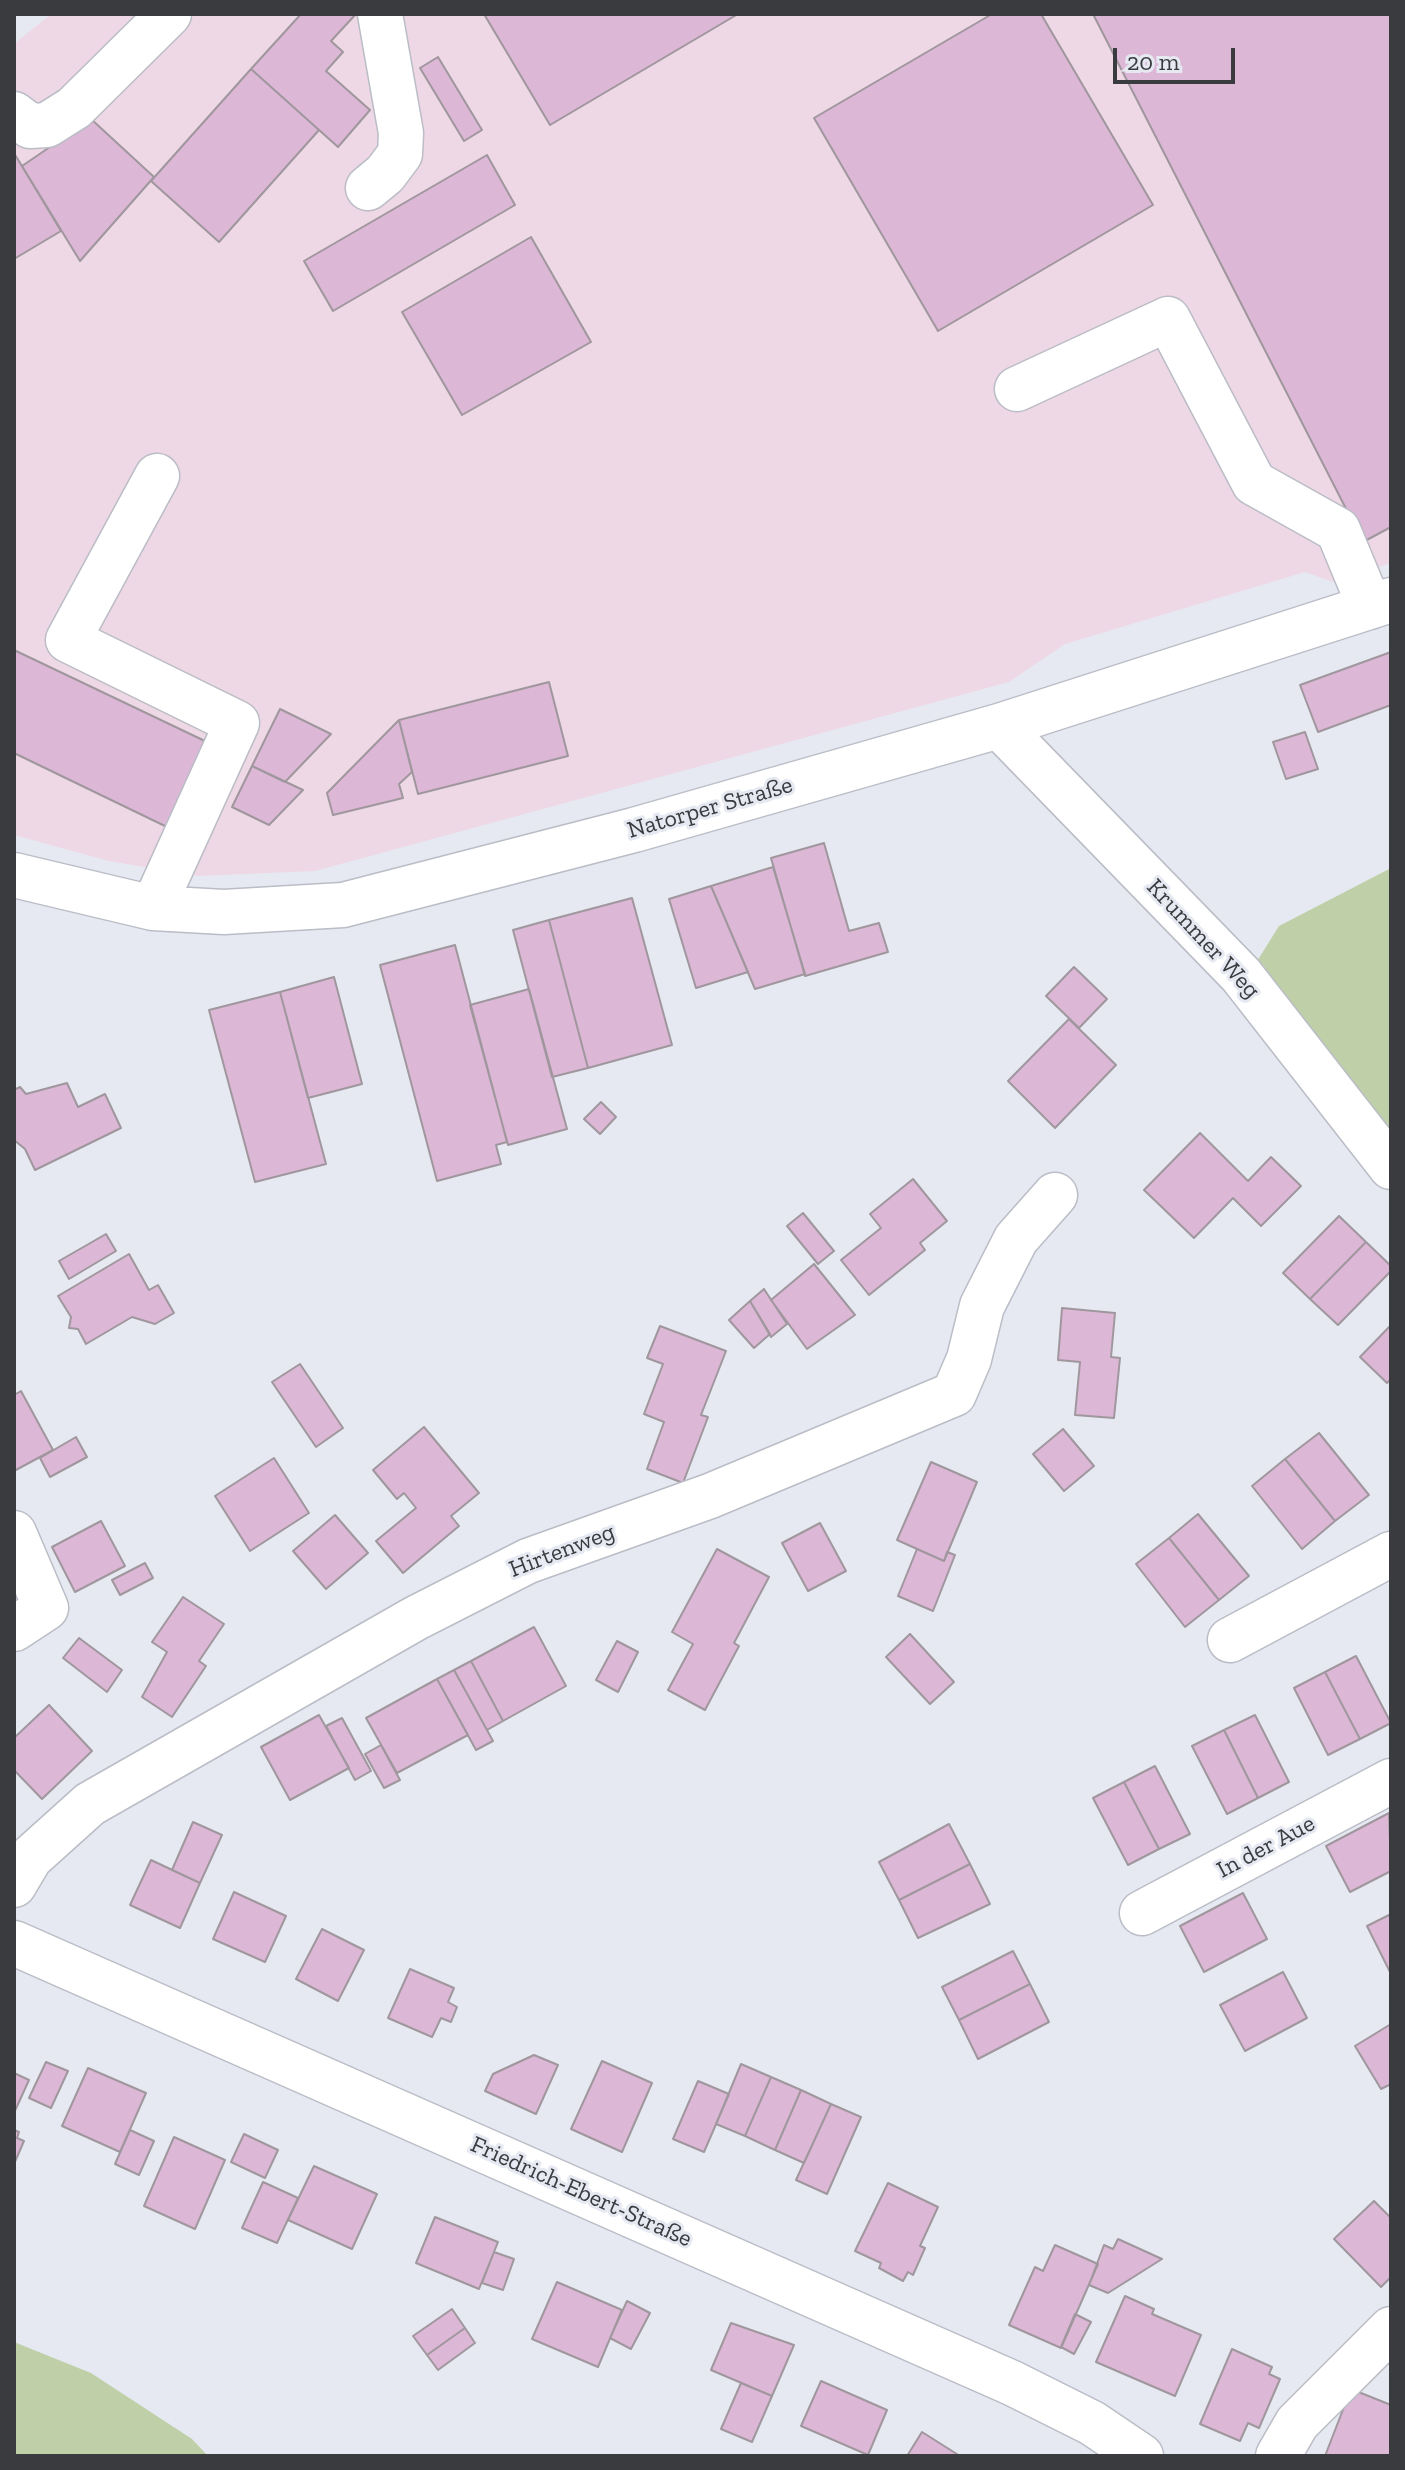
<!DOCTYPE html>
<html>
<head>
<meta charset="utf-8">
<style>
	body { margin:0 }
	#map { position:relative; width:1405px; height:2470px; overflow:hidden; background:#e6e9f2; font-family:"Zilla Slab",serif }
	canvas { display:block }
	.frame { position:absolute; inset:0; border:16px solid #3a3b3f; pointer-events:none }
	.scale { position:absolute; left:1113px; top:48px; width:122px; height:36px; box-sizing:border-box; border:4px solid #3a3b3f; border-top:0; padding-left:10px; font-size:24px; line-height:28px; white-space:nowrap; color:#3a3b3f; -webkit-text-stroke:6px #e6e9f2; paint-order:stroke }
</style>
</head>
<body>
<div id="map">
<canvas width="1405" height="2470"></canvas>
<div class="frame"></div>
<div class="scale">20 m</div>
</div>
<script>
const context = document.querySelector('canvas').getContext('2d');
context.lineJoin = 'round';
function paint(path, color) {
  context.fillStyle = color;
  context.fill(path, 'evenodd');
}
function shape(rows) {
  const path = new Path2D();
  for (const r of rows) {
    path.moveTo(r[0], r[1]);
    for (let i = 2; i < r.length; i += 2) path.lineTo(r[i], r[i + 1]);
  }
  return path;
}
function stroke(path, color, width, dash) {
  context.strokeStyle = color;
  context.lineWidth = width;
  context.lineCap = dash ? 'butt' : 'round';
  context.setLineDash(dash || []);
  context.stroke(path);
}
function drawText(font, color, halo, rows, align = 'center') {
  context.font = font + ' "Zilla Slab",serif';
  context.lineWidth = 6;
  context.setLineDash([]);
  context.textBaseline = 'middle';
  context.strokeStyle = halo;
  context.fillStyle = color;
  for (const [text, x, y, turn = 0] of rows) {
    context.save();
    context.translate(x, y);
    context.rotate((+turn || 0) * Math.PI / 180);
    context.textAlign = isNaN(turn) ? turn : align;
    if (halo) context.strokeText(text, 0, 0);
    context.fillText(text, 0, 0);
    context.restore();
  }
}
paint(shape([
	[51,14,1391,14,1391,563,1333,582,1305,572,1065,644,1009,682,315,871,198,876,109,861,14,835,14,44]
]), '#eed8e5');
paint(shape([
	[1391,868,1391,1142,1254,966,1279,926],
	[14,2342,91,2373,192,2439,208,2456,14,2456]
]), '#bfd0a8');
const building = shape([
	[301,14,356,14,331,41,343,52,326,71,370,110,338,147,251,69,301,14],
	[484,14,738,14,550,125,484,14],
	[992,14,1041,14,1153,205,938,331,814,118,992,14],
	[1093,14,1391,14,1391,527,1363,542,1093,14],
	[438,57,482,130,464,141,420,68,438,57],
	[251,69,319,130,219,242,151,181,251,69],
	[91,119,154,177,80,261,22,166,91,119],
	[14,153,61,231,14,259,14,153],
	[487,155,515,205,333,311,304,261,487,155],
	[531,237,591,342,462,415,402,312,531,237],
	[14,650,207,742,167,827,14,753,14,650],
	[1391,652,1391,705,1318,732,1300,685,1391,652],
	[549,682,568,756,418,794,399,720,549,682],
	[280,709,331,734,285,782,252,766,280,709],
	[399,720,412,772,399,784,403,798,333,815,327,793,399,720],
	[1305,732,1318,769,1286,779,1273,742,1305,732],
	[252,766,303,790,269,825,232,807,252,766],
	[824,843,849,931,879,923,888,952,805,976,771,858,824,843],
	[773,867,805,974,755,989,711,886,773,867],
	[711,886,748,972,696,988,669,899,711,886],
	[632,898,672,1045,588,1068,549,920,632,898],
	[549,920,588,1068,552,1077,513,930,549,920],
	[455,945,507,1142,496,1145,501,1164,437,1181,380,965,455,945],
	[1074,967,1107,999,1079,1028,1046,996,1074,967],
	[334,977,362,1084,308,1098,280,992,334,977],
	[529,989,567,1129,508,1145,470,1005,529,989],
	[280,992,326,1164,255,1182,209,1010,280,992],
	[1069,1019,1116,1065,1055,1128,1008,1081,1069,1019],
	[67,1083,78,1107,105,1094,121,1128,35,1170,25,1149,14,1140,14,1090,20,1087,26,1094,67,1083],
	[601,1102,616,1117,600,1134,584,1119,601,1102],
	[1200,1133,1248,1181,1271,1157,1301,1186,1261,1226,1233,1198,1194,1238,1144,1190,1200,1133],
	[913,1179,947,1221,920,1243,925,1250,869,1295,841,1260,881,1228,870,1214,913,1179],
	[803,1213,834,1251,818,1264,787,1226,803,1213],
	[1339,1216,1366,1242,1310,1299,1283,1273,1339,1216],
	[106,1234,116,1251,69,1279,59,1261,106,1234],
	[1366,1242,1391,1266,1391,1271,1338,1325,1310,1299,1366,1242],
	[129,1254,149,1290,158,1285,174,1313,155,1324,132,1317,86,1344,78,1329,69,1328,71,1317,58,1296,129,1254],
	[814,1264,855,1315,807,1349,771,1300,814,1264],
	[764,1289,787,1324,771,1337,750,1301,764,1289],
	[750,1301,770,1334,754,1348,729,1320,750,1301],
	[1062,1308,1115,1313,1111,1357,1120,1358,1114,1418,1075,1415,1080,1362,1058,1360,1062,1308],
	[1391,1325,1391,1379,1387,1383,1360,1357,1391,1325],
	[660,1326,726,1351,701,1415,708,1417,683,1483,647,1469,664,1422,644,1414,663,1364,647,1358,660,1326],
	[300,1364,343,1428,316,1447,272,1382,300,1364],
	[21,1391,53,1450,14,1471,14,1395,21,1391],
	[424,1427,479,1493,451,1516,459,1526,403,1573,376,1541,416,1508,404,1493,397,1499,373,1470,424,1427],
	[1063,1429,1094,1466,1064,1491,1033,1454,1063,1429],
	[1319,1433,1369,1495,1335,1521,1285,1459,1319,1433],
	[76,1437,87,1457,50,1477,40,1458,76,1437],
	[274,1458,309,1513,250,1551,215,1496,274,1458],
	[1285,1459,1335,1521,1302,1549,1252,1486,1285,1459],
	[931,1462,977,1482,944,1561,897,1540,931,1462],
	[1198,1514,1249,1576,1219,1600,1169,1538,1198,1514],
	[335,1515,368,1553,326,1589,293,1551,335,1515],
	[101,1521,125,1566,75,1592,52,1547,101,1521],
	[820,1523,846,1571,808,1591,782,1543,820,1523],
	[1169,1538,1219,1600,1185,1627,1136,1564,1169,1538],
	[717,1549,769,1577,734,1643,739,1646,705,1710,668,1690,693,1644,672,1632,717,1549],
	[917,1549,944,1561,947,1552,955,1555,933,1611,898,1596,917,1549],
	[145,1563,153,1578,120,1595,112,1580,145,1563],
	[183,1597,224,1624,199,1661,206,1666,172,1717,142,1697,167,1652,152,1642,183,1597],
	[534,1627,566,1686,503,1721,471,1661,534,1627],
	[910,1634,954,1682,930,1704,886,1657,910,1634],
	[79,1638,122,1670,107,1692,63,1658,79,1638],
	[617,1641,638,1652,618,1692,596,1680,617,1641],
	[1356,1656,1391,1723,1360,1739,1325,1672,1356,1656],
	[471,1661,503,1721,487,1730,454,1670,471,1661],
	[454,1670,493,1741,476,1750,437,1679,454,1670],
	[1325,1672,1360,1739,1328,1755,1294,1688,1325,1672],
	[437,1679,468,1735,397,1773,366,1718,437,1679],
	[49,1705,92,1751,42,1799,14,1770,14,1738,49,1705],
	[319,1715,349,1768,290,1800,261,1747,319,1715],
	[1255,1715,1289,1782,1258,1798,1224,1730,1255,1715],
	[342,1718,371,1771,355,1780,326,1726,342,1718],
	[1224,1730,1258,1798,1227,1814,1192,1746,1224,1730],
	[381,1745,400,1780,384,1788,365,1754,381,1745],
	[1155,1766,1190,1834,1159,1849,1124,1782,1155,1766],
	[1124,1782,1159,1849,1128,1865,1093,1798,1124,1782],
	[1389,1813,1391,1871,1350,1892,1326,1846,1389,1813],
	[193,1822,222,1835,200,1883,172,1870,193,1822],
	[949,1824,970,1864,899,1900,879,1862,949,1824],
	[151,1860,200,1883,180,1928,130,1905,151,1860],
	[970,1864,990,1904,918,1938,899,1900,970,1864],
	[234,1892,286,1916,265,1962,213,1939,234,1892],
	[1243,1893,1267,1939,1204,1972,1180,1926,1243,1893],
	[1391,1914,1391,1972,1390,1972,1367,1926,1391,1914],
	[322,1929,364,1950,338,2001,296,1979,322,1929],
	[1013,1951,1030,1984,959,2020,942,1987,1013,1951],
	[410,1969,454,1988,448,2002,457,2007,451,2022,441,2018,432,2037,388,2018,410,1969],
	[1283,1972,1307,2018,1245,2051,1220,2005,1283,1972],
	[1030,1984,1049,2022,978,2059,959,2020,1030,1984],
	[1391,2024,1391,2084,1381,2089,1355,2046,1391,2024],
	[534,2055,558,2065,536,2114,485,2091,493,2074,534,2055],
	[602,2061,652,2083,622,2152,571,2129,602,2061],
	[46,2062,68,2071,51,2108,29,2098,46,2062],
	[741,2064,771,2077,745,2136,716,2124,741,2064],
	[88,2068,146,2093,120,2152,62,2126,88,2068],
	[14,2073,29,2080,14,2113,14,2073],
	[771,2077,801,2090,775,2150,745,2136,771,2077],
	[698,2081,729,2094,704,2152,673,2139,698,2081],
	[801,2090,831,2104,804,2163,775,2150,801,2090],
	[831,2104,861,2117,827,2194,796,2180,831,2104],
	[14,2130,19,2132,17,2138,24,2141,14,2164,14,2130],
	[130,2130,154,2141,139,2175,115,2164,130,2130],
	[244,2134,278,2150,265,2178,231,2162,244,2134],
	[174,2137,225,2160,195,2229,144,2206,174,2137],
	[314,2166,377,2194,352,2249,288,2220,314,2166],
	[263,2182,298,2198,277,2243,242,2228,263,2182],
	[888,2183,938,2207,920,2246,925,2248,913,2275,908,2272,903,2281,879,2268,881,2263,855,2251,888,2183],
	[1374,2201,1391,2218,1391,2277,1381,2287,1334,2239,1374,2201],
	[435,2217,498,2242,479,2289,416,2263,435,2217],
	[1118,2239,1162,2259,1108,2293,1089,2285,1104,2245,1113,2249,1118,2239],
	[1055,2245,1098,2264,1061,2348,1009,2325,1035,2267,1043,2271,1055,2245],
	[494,2252,514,2259,503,2290,482,2283,494,2252],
	[557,2282,622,2310,598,2367,532,2339,557,2282],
	[1125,2296,1154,2309,1152,2314,1201,2335,1175,2396,1096,2362,1125,2296],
	[627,2301,650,2313,631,2349,610,2338,627,2301],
	[452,2309,465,2328,427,2355,413,2336,452,2309],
	[1075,2314,1091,2322,1074,2354,1061,2347,1075,2314],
	[731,2323,794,2345,772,2396,711,2370,731,2323],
	[465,2328,475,2343,438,2370,427,2355,465,2328],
	[1232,2349,1272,2367,1269,2374,1280,2379,1259,2428,1248,2423,1240,2441,1200,2424,1232,2349],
	[821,2381,887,2410,868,2455,801,2426,821,2381],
	[741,2383,772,2396,752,2442,721,2429,741,2383],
	[1351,2389,1391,2405,1391,2456,1325,2456,1351,2389],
	[922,2432,960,2456,907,2456,922,2432]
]);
paint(building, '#ddb7d6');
stroke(building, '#9f979d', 2);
const minor = shape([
	[14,114,30,126,47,125,74,108,169,14],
	[368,188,385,174,400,154,401,133,380,14],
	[1017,389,1168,319,1254,483,1338,530,1370,607],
	[999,726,1241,975,1391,1167],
	[14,875,153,908,224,912,343,905,634,830,999,726,1391,600],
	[153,908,237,723,68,640,157,476],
	[14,1533,46,1608,14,1629],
	[1230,1640,1391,1554],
	[14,1885,30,1858,90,1804,416,1618,528,1561,710,1496,954,1394,969,1359,982,1306,1016,1239,1055,1195],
	[1142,1913,1391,1781],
	[14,1943,1012,2383,1092,2423,1141,2456],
	[1278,2456,1297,2423,1391,2329]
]);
stroke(minor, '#bbbdc6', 47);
stroke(minor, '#fff', 44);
drawText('24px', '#3a3b3f', '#e6e9f2', [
	["Natorper Straße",710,808,-16],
	["Krummer Weg",1203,939,47],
	["Hirtenweg",562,1551,-21],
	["In der Aue",1266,1847,-28],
	["Friedrich-Ebert-Straße",581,2192,24]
]);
</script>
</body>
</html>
